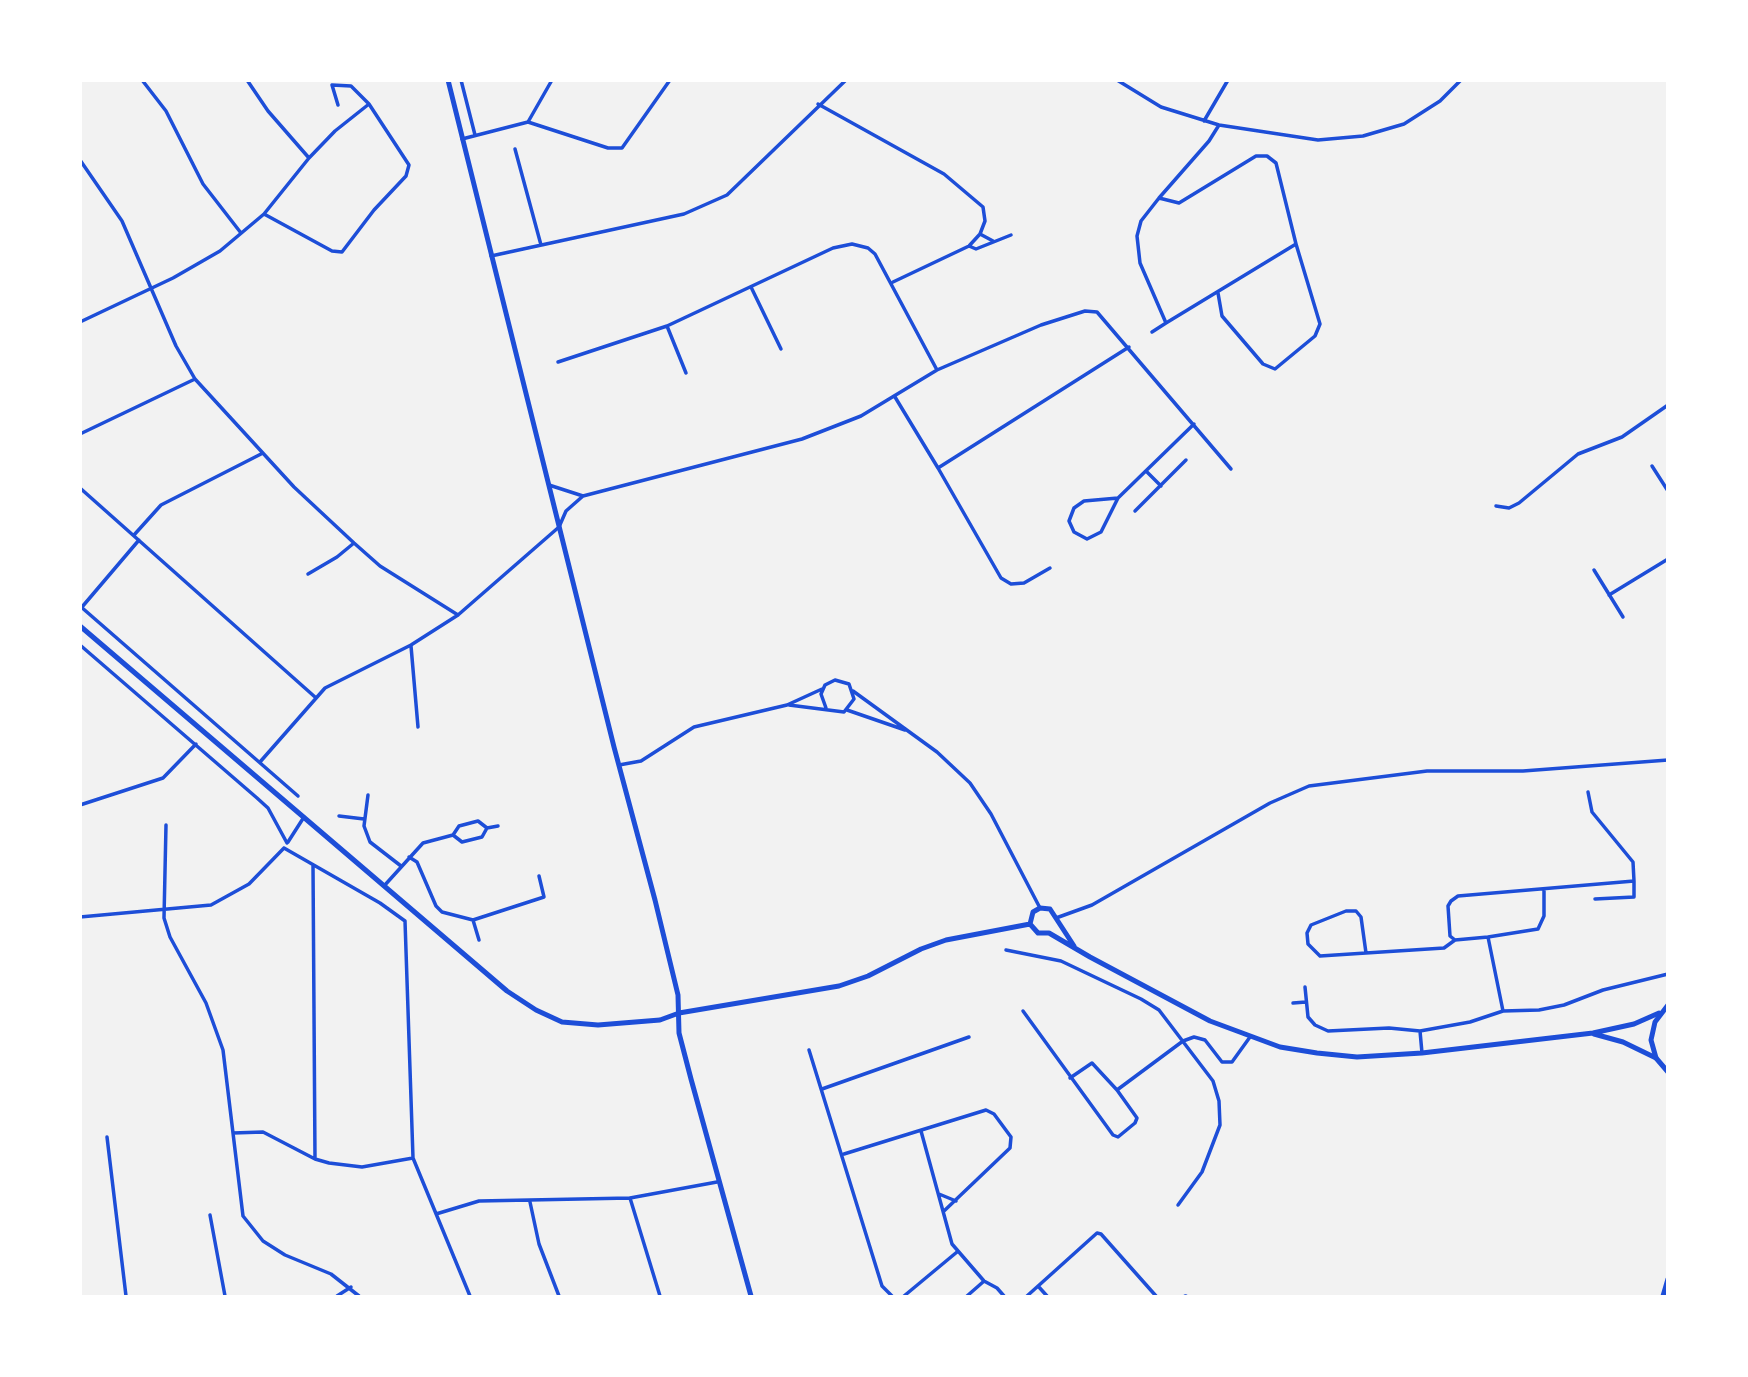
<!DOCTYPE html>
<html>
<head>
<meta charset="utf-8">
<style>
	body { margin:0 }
	#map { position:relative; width:1748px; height:1377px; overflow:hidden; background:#f2f2f2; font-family:"Archivo Narrow",sans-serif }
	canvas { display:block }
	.frame { position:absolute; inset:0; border:82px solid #fff; pointer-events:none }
</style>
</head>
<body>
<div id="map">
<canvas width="1748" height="1377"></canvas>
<div class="frame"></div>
</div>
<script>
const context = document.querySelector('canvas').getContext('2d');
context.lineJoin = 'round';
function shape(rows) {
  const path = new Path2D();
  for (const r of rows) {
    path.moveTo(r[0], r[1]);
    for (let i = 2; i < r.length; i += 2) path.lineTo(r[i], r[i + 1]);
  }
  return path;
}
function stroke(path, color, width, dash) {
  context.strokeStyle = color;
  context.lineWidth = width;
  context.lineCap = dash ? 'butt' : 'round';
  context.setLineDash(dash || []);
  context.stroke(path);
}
stroke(shape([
	[142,80,166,111,203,184,241,233],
	[247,80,268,111,309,158],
	[461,80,475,135],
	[1117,80,1161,107,1219,125,1318,140,1363,136,1404,124,1440,101,1461,80],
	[818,104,944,174,983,207,985,221,980,234,969,246,893,282],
	[338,105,332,85,351,86,369,104],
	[1204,121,1228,80],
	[528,122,552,80],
	[462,139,528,122,608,148,622,148,670,80],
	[515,149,541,245],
	[80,160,122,221,176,346,195,379,294,487,354,543,380,566,458,615],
	[1159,198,1179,203,1256,156,1267,156,1276,163,1296,244,1166,323,1140,263,1137,236,1141,221,1159,198,1209,141,1219,125],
	[980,234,993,241],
	[969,246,976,249,1011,235],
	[491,256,684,214,727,195,846,80],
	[751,287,781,349],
	[1218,293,1222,316,1263,364,1275,369,1315,336,1320,324,1296,244],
	[80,322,173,278,220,251,264,214,309,158,335,131,369,104,409,165,406,176,374,210,342,252,332,251,264,214],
	[667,326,686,373],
	[1152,332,1166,323],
	[937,370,1041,325,1085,311,1097,312,1231,469],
	[895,397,938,468,1129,347],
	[80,434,195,379],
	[1652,466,1668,491],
	[938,468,1001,578,1011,584,1024,583,1050,568],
	[1146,471,1161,486],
	[549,485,583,496],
	[80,488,315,697],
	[1118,498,1084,501,1074,508,1069,521,1074,532,1087,539,1101,532,1118,498,1194,424],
	[1496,506,1509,508,1519,503,1578,454,1622,437,1668,405],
	[1135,511,1186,460],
	[134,535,161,505,263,453],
	[1594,570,1623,617],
	[308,574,337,557,354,543],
	[1609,595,1668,559],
	[80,606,298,796],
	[82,607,139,540],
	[80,645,257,798,268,808,287,843],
	[411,646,418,727],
	[853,691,937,752,970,783,991,814,1040,908],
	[789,705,844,712,854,699,849,684,835,680,825,685,821,694,826,708],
	[847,710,905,730],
	[260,762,325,688,411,645,458,615,559,527,566,511,583,496,802,439,861,416,937,370,875,254,868,248,852,244,833,248,667,326,558,362],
	[619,765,641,761,694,727,787,705,822,689],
	[1588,792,1592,812,1633,862,1634,881,1634,897,1595,899],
	[368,795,364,826,370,842,401,866],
	[80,805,163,778,196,744],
	[339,816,364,819],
	[166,825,164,918,170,937,206,1003,223,1050,243,1216,263,1241,285,1255,331,1274,359,1296],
	[487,828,478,821,459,826,453,835,462,842,482,837,487,828,498,826],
	[288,842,304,817],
	[284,848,380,903,405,921,413,1158,470,1296],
	[409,857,417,862,436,906,442,912,473,920,544,897,539,876],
	[313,865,315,1159],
	[384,886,423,843,453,835],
	[80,917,211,905,249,884,284,848],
	[1056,918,1092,905,1270,803,1309,786,1427,771,1523,771,1668,760],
	[473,920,479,940],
	[1488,937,1538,929,1544,916,1544,891],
	[1006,950,1061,961,1141,999,1159,1010,1213,1081,1219,1101,1220,1125,1202,1172,1178,1205],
	[1366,953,1361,917,1356,911,1346,911,1311,925,1307,933,1308,944,1320,956,1366,953,1444,948,1455,940],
	[1305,987,1308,1017,1315,1025,1328,1031,1389,1028,1420,1031],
	[1293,1003,1306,1002],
	[1023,1011,1113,1135,1118,1137,1135,1123,1137,1118,1117,1090,1183,1041,1194,1037,1205,1040,1222,1062,1232,1062,1250,1037],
	[1503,1011,1488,937,1455,940,1450,936,1448,906,1451,901,1458,896,1634,881],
	[809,1050,882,1286,892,1296],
	[1422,1053,1420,1031,1470,1022,1503,1011,1539,1010,1564,1005,1603,990,1668,974],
	[1070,1078,1092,1063,1117,1090],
	[822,1089,969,1037],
	[921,1131,952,1244,984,1281,997,1288,1004,1296],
	[233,1133,263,1132,315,1159,329,1163,362,1167,413,1158],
	[107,1137,126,1296],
	[844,1154,986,1110,994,1114,1011,1137,1010,1148,944,1211],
	[939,1194,956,1201],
	[630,1198,660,1296],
	[530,1202,539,1244,559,1296],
	[436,1214,479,1201,630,1198,717,1182],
	[210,1215,225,1296],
	[1038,1286,1047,1296],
	[337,1296,351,1287],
	[904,1296,957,1252],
	[967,1296,983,1282],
	[1027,1296,1097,1233,1101,1234,1156,1296],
	[1185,1296,1186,1296]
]), '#1d4ed8', 3.5);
stroke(shape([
	[1074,946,1050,909,1040,908,1033,912,1030,924,1038,933,1049,933,1090,957,1210,1021,1280,1047,1317,1053,1357,1057,1422,1053,1593,1033,1634,1024,1659,1013],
	[679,1013,839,986,868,976,921,949,946,940,1030,924],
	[1594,1034,1623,1042,1656,1058]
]), '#1d4ed8', 5);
stroke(shape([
	[448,80,614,747,655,900,678,995,679,1033,691,1079,751,1296],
	[80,626,507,991,536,1010,562,1022,598,1025,660,1020,679,1013],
	[1668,1005,1655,1022,1651,1040,1656,1058,1668,1072],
	[1663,1296,1668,1279]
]), '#1d4ed8', 5);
</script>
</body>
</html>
